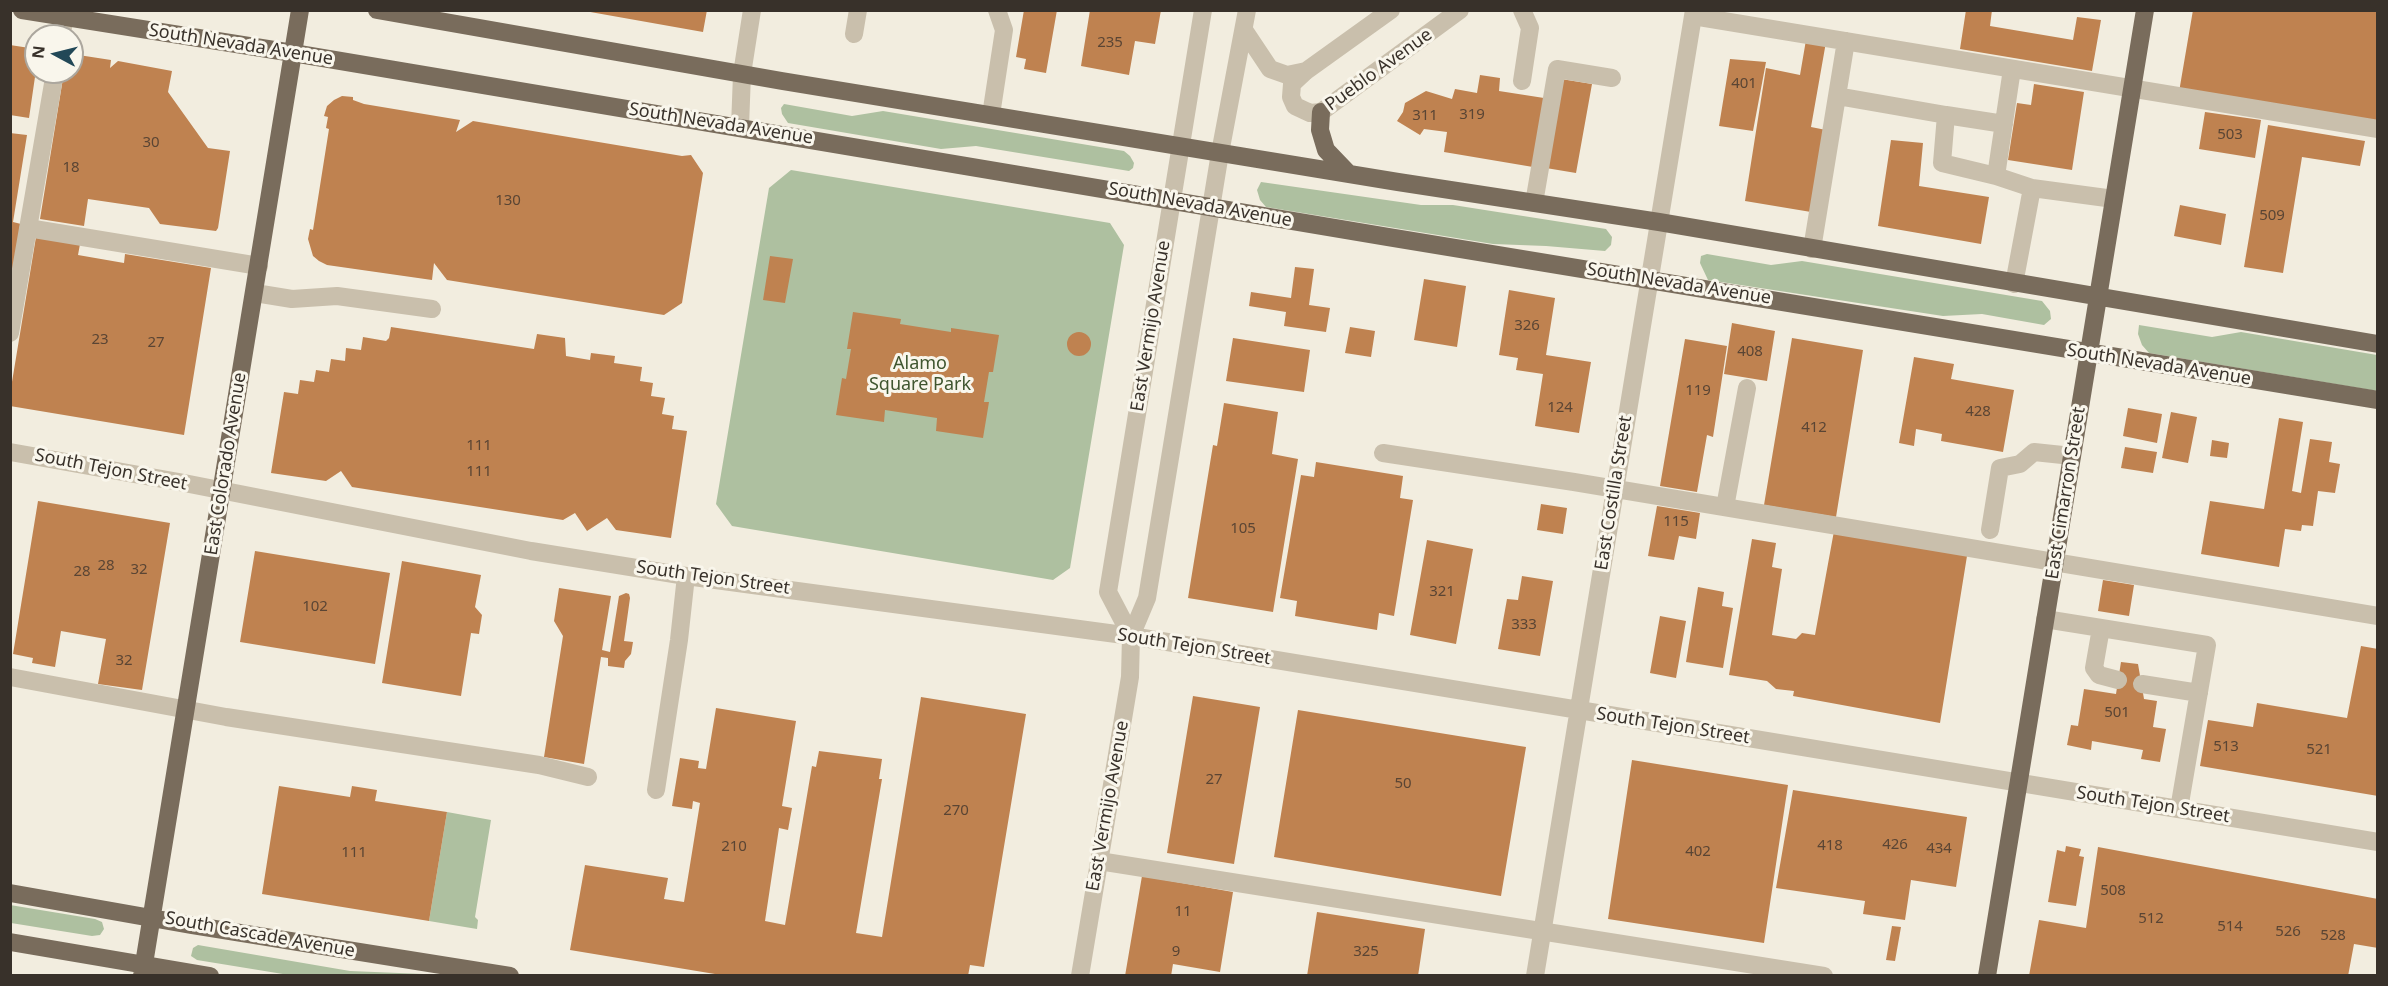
<!DOCTYPE html>
<html>
<head>
<meta charset="utf-8">
<style>
	body { margin:0 }
	#map { position:relative; width:2388px; height:986px; overflow:hidden; background:#f2eddf; font-family:"Noto Sans",sans-serif }
	canvas { display:block }
	.frame { position:absolute; inset:0; border:12px solid #38312a; pointer-events:none }
	.north { position:absolute; left:24px; top:24px; width:60px; height:60px; box-sizing:border-box; background:#f9f6ec; border:2px solid #aca79e; border-radius:50%; rotate:277deg; font-size:16px; font-weight:700; line-height:24px; text-align:center; color:#38312a }
	.north::after { content:''; display:block; margin:auto; width:21px; height:27px; background:#224857; clip-path:polygon(50% 0,100% 100%,50% 72%,0 100%) }
</style>
</head>
<body>
<div id="map">
<canvas width="2388" height="986"></canvas>
<div class="frame"></div>
<div class="north">N</div>
</div>
<script>
const context = document.querySelector('canvas').getContext('2d');
context.lineJoin = 'round';
function paint(path, color) {
  context.fillStyle = color;
  context.fill(path, 'evenodd');
}
function shape(rows) {
  const path = new Path2D();
  for (const r of rows) {
    if (r.length === 3) {
      path.moveTo(r[0] + r[2], r[1]);
      path.arc(r[0], r[1], r[2], 0, 2 * Math.PI);
      continue;
    }
    path.moveTo(r[0], r[1]);
    for (let i = 2; i < r.length; i += 2) path.lineTo(r[i], r[i + 1]);
  }
  return path;
}
function stroke(path, color, width, dash) {
  context.strokeStyle = color;
  context.lineWidth = width;
  context.lineCap = dash ? 'butt' : 'round';
  context.setLineDash(dash || []);
  context.stroke(path);
}
function drawText(font, color, halo, rows, align = 'center') {
  context.font = font + ' "Noto Sans",sans-serif';
  context.lineWidth = 6;
  context.setLineDash([]);
  context.textBaseline = 'middle';
  context.strokeStyle = halo;
  context.fillStyle = color;
  for (const [text, x, y, turn = 0] of rows) {
    context.save();
    context.translate(x, y);
    context.rotate((+turn || 0) * Math.PI / 180);
    context.textAlign = isNaN(turn) ? turn : align;
    if (halo) context.strokeText(text, 0, 0);
    context.fillText(text, 0, 0);
    context.restore();
  }
}
paint(shape([
	[784,104,852,116,883,111,1124,151,1130,156,1134,163,1133,168,1129,171,976,146,941,149,788,123,782,114,781,108],
	[791,170,1110,223,1124,245,1070,568,1053,580,732,526,716,504,769,188],
	[1261,182,1421,205,1453,205,1606,229,1612,237,1611,245,1605,251,1546,246,1493,244,1266,207,1260,200,1257,190],
	[1707,254,1771,265,1802,261,2042,301,2050,311,2051,319,2044,325,1982,314,1943,316,1708,280,1700,263,1701,256],
	[2139,325,2212,337,2241,332,2377,355,2377,391,2149,353,2142,345,2138,334],
	[447,812,491,820,475,917,478,920,477,929,429,921],
	[10,905,95,919,102,922,104,929,100,935,92,936,11,923],
	[198,945,350,971,448,975,289,975,197,960,191,956,193,948]
]), '#aec0a0');
paint(shape([
	[579,10,707,10,703,32],
	[1024,10,1057,10,1046,73,1024,69,1026,59,1016,57],
	[1090,10,1161,10,1155,44,1135,41,1129,75,1081,66],
	[1966,10,1992,10,1990,26,2073,40,2077,17,2101,20,2092,71,1960,49],
	[2193,10,2378,10,2378,124,2179,92],
	[1806,40,1826,42,1811,127,1826,130,1811,212,1745,201,1766,68,1800,75],
	[10,45,36,49,36,70,29,118,10,115],
	[72,54,111,60,110,68,118,61,172,71,168,92,208,148,230,151,218,228,216,231,160,224,149,208,88,199,84,226,40,219,64,72,72,72],
	[1730,59,1766,62,1753,131,1719,126],
	[1480,75,1500,78,1499,91,1544,98,1533,167,1444,152,1447,132,1424,129,1420,135,1397,121,1403,112,1405,103,1426,91,1452,99,1455,89,1477,93],
	[1561,79,1592,84,1576,173,1546,168],
	[2034,84,2084,92,2072,170,2008,160,2017,103,2031,105],
	[342,96,353,97,353,100,364,104,460,120,456,132,473,121,682,156,691,155,703,173,682,303,664,315,447,280,434,263,432,280,327,265,319,261,313,256,308,239,310,229,313,230,329,129,326,128,328,117,324,116,327,106,334,100],
	[2205,112,2261,120,2255,158,2199,149],
	[2268,125,2365,141,2360,166,2302,157,2283,273,2244,267],
	[10,133,27,135,13,222,21,224,13,272,10,271],
	[1891,140,1923,143,1919,186,1989,197,1981,244,1878,226],
	[2180,205,2226,214,2221,245,2174,236],
	[36,237,80,244,78,255,124,263,125,254,211,268,184,435,10,406,10,394],
	[770,256,793,259,785,303,763,300],
	[1295,267,1314,269,1309,305,1330,308,1326,332,1284,326,1286,312,1249,306,1251,292,1291,298],
	[1424,279,1466,286,1457,347,1414,340],
	[1509,290,1555,298,1546,355,1591,362,1579,433,1535,426,1543,374,1516,370,1518,358,1499,355],
	[853,312,901,319,900,324,951,332,951,328,999,335,993,372,989,372,984,402,989,402,983,438,936,431,937,418,885,410,884,422,836,415,842,378,846,379,851,349,847,349],
	[1732,323,1775,331,1767,381,1724,374],
	[391,327,534,349,537,334,565,338,566,356,590,360,591,353,615,356,614,363,642,367,640,381,653,383,651,396,665,398,662,414,674,416,672,429,687,431,671,538,616,530,607,518,587,531,575,513,563,520,352,487,341,471,326,481,271,473,284,392,298,394,300,380,314,382,316,370,329,372,331,359,345,361,346,348,361,350,363,337,386,341,389,338],
	[1350,327,1375,331,1371,357,1345,353],
	[1079,344,12],
	[1233,338,1310,350,1304,392,1226,381],
	[1792,338,1863,350,1836,517,1764,505],
	[1685,339,1727,346,1713,437,1707,435,1697,492,1660,486],
	[1914,357,1954,364,1951,379,2014,390,2003,452,1941,441,1942,434,1916,429,1914,446,1899,443],
	[1224,403,1278,412,1272,454,1298,459,1273,612,1188,598,1213,445,1217,446],
	[2128,408,2162,414,2157,443,2123,436],
	[2171,412,2197,417,2188,463,2162,458],
	[2279,418,2303,422,2292,491,2301,493,2310,439,2332,442,2329,462,2340,464,2335,493,2318,491,2313,526,2302,525,2301,531,2285,529,2279,567,2201,554,2210,501,2264,509],
	[2212,440,2229,443,2227,458,2210,456],
	[2125,447,2157,452,2153,473,2121,468],
	[1316,462,1403,476,1400,498,1413,500,1394,616,1379,613,1377,630,1295,616,1297,601,1280,598,1301,475,1314,477],
	[38,501,170,523,142,690,98,684,106,639,61,631,55,667,32,663,33,658,13,654],
	[1541,504,1567,508,1563,534,1537,530],
	[1657,506,1700,513,1696,539,1679,536,1674,560,1648,556],
	[1834,531,1967,556,1940,723,1793,696,1794,691,1776,689,1767,681,1729,675,1752,539,1776,543,1772,567,1782,569,1772,635,1796,639,1802,633,1815,635],
	[1427,540,1473,549,1456,644,1410,635],
	[255,551,390,573,375,664,240,642],
	[402,561,481,575,475,607,482,615,479,634,471,633,461,696,382,683],
	[1522,576,1553,581,1540,656,1498,649,1507,599,1518,600],
	[2103,580,2134,585,2129,616,2098,611],
	[1698,587,1724,592,1722,606,1733,608,1723,668,1686,662],
	[559,588,611,596,602,650,610,652,619,596,626,593,629,594,630,598,624,641,633,642,631,654,625,661,624,668,608,666,608,658,601,657,584,764,544,757,563,636,554,621],
	[1660,616,1686,621,1676,678,1650,673],
	[2361,646,2378,649,2378,796,2200,766,2208,720,2253,727,2257,703,2347,718],
	[2121,662,2138,664,2144,699,2157,701,2153,727,2166,729,2160,762,2141,759,2143,750,2092,741,2091,750,2067,745,2071,725,2078,726,2084,689,2116,694],
	[1193,696,1260,707,1234,864,1167,853],
	[921,697,1026,714,984,967,970,965,968,976,727,976,570,950,585,865,668,878,664,899,684,902,700,803,693,801,692,809,672,806,680,758,699,761,698,768,706,769,716,708,796,721,782,806,792,808,788,830,779,828,765,921,785,925,812,766,816,767,819,751,882,759,879,779,882,779,856,933,882,937],
	[1298,710,1526,747,1501,896,1274,857],
	[1632,760,1788,785,1764,943,1608,919],
	[279,786,350,797,352,786,377,790,375,801,447,812,429,921,262,894],
	[1793,790,1967,817,1956,887,1911,880,1905,920,1863,914,1865,901,1776,888],
	[2066,846,2081,849,2079,856,2084,857,2076,906,2048,902,2057,850,2065,852],
	[2098,847,2378,899,2378,948,2354,944,2348,976,2029,976,2039,920,2086,928],
	[1142,876,1233,892,1220,972,1173,964,1171,976,1125,976],
	[1317,912,1425,929,1418,976,1307,976],
	[1892,926,1901,927,1895,961,1886,960]
]), '#bf8250');
stroke(shape([
	[1391,10,1306,71,1292,84,1291,97,1295,106,1310,113,1321,112,1460,10],
	[1522,10,1530,28,1522,81],
	[1693,16,2378,129],
	[1244,30,1270,69,1287,75,1306,71],
	[854,34,858,10],
	[61,36,65,18],
	[1837,96,1946,115],
	[991,115,1004,30,997,10],
	[2004,124,1946,115,1942,163,1996,176,2032,188,2014,284],
	[740,127,742,74,752,10],
	[1996,176,2012,69],
	[2032,188,2114,199],
	[1534,203,1557,69,1612,78],
	[28,228,259,266],
	[1812,249,1846,41],
	[255,293,292,299,337,296,432,309],
	[10,333,55,72],
	[10,452,179,482,531,551,686,576,1131,636,2378,842],
	[1383,453,1574,482,2378,616],
	[1725,507,1747,388],
	[1990,530,2000,468,2020,464,2034,452,2072,456],
	[2045,619,2207,645,2179,809],
	[2101,628,2094,668,2099,675,2118,680],
	[1131,636,1108,592,1203,10],
	[10,677,226,717,539,765,588,777],
	[2142,684,2199,693],
	[656,790,679,640,686,576],
	[1099,861,1824,976],
	[1080,976,1130,677,1131,636,1147,598,1220,153,1247,10],
	[1535,976,1694,10]
]), '#c9bfac', 18);
stroke(shape([
	[22,10,293,53,1388,237,2378,400],
	[377,10,782,81,1398,182,1659,222,2378,344],
	[1321,112,1320,130,1326,150,1349,174],
	[10,893,191,925,510,976],
	[10,942,210,976],
	[142,976,300,10],
	[1987,976,2145,10]
]), '#796c5c', 18);
drawText('15px', '#5a4534', null, [
	["235",1110,43],
	["401",1744,84],
	["319",1472,115],
	["311",1425,116],
	["503",2230,135],
	["30",151,143],
	["18",71,168],
	["130",508,201],
	["509",2272,216],
	["326",1527,326],
	["23",100,340],
	["27",156,343],
	["408",1750,352],
	["119",1698,391],
	["124",1560,408],
	["428",1978,412],
	["412",1814,428],
	["111",479,446],
	["111",479,472],
	["115",1676,522],
	["105",1243,529],
	["28",106,566],
	["32",139,570],
	["28",82,572],
	["321",1442,592],
	["102",315,607],
	["333",1524,625],
	["32",124,661],
	["501",2117,713],
	["513",2226,747],
	["521",2319,750],
	["27",1214,780],
	["50",1403,784],
	["270",956,811],
	["426",1895,845],
	["418",1830,846],
	["210",734,847],
	["434",1939,849],
	["402",1698,852],
	["111",354,853],
	["508",2113,891],
	["11",1183,912],
	["512",2151,919],
	["514",2230,927],
	["526",2288,932],
	["528",2333,936],
	["9",1176,952],
	["325",1366,952]
]);
drawText('18px', '#38312a', '#f9f6ec', [
	["South Nevada Avenue",241,45,9],
	["Pueblo Avenue",1379,70,-36],
	["South Nevada Avenue",721,124,9],
	["South Nevada Avenue",1200,205,10],
	["South Nevada Avenue",1679,284,9],
	["East Vermijo Avenue",1151,326,-81],
	["South Nevada Avenue",2159,365,9],
	["East Colorado Avenue",226,464,-81],
	["South Tejon Street",111,470,11],
	["East Costilla Street",1614,493,-81],
	["East Cimarron Street",2066,493,-81],
	["South Tejon Street",713,578,8],
	["South Tejon Street",1194,647,9],
	["South Tejon Street",1673,726,9],
	["South Tejon Street",2153,805,9],
	["East Vermijo Avenue",1108,806,-80],
	["South Cascade Avenue",260,935,10]
]);
drawText('18px', '#3f552f', '#f9f6ec', [
	["Alamo",920,364],
	["Square Park",920,385]
]);
</script>
</body>
</html>
